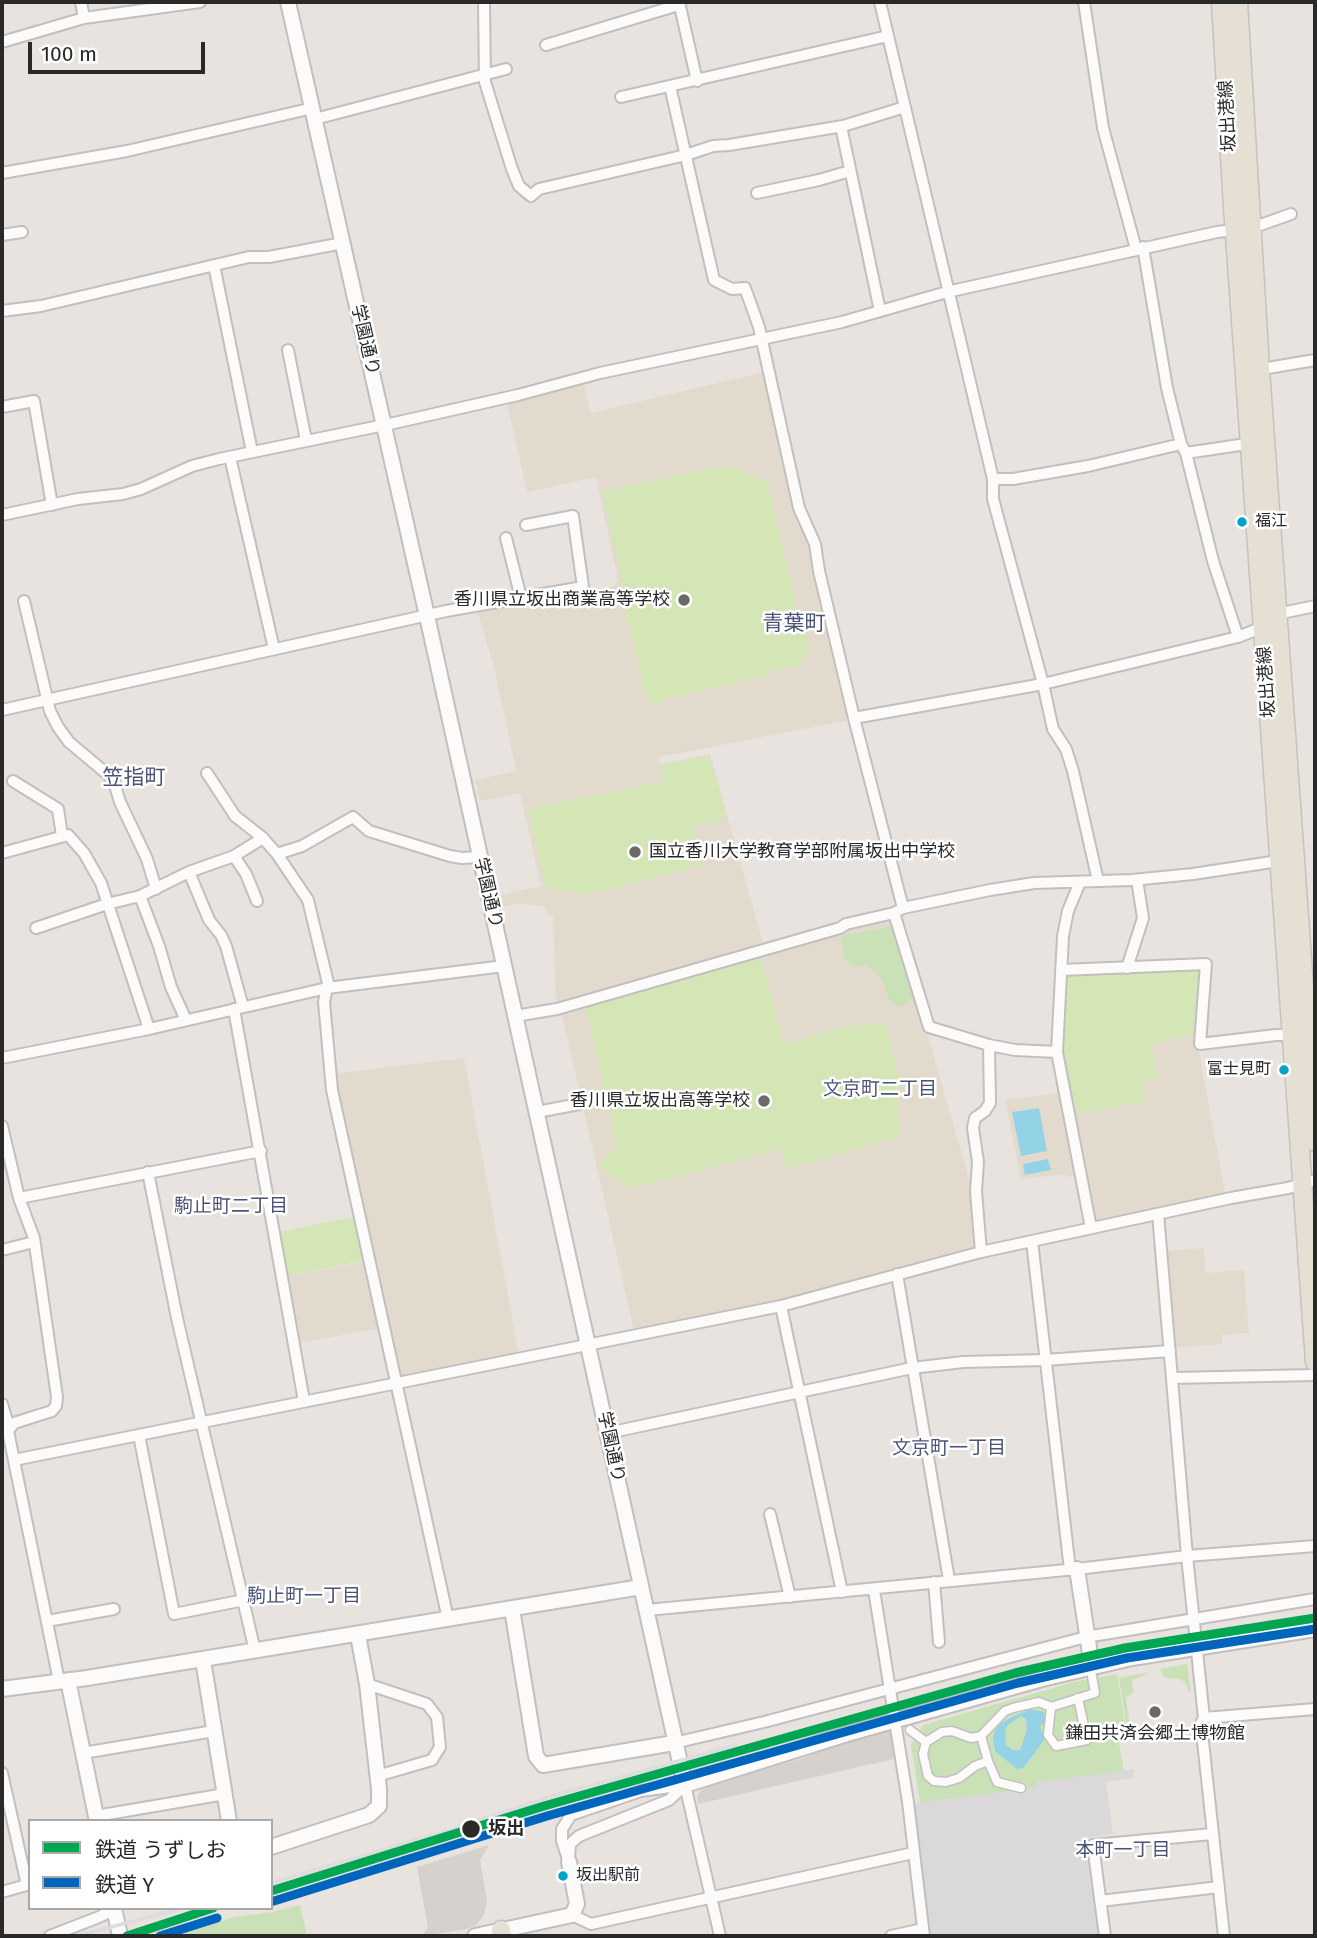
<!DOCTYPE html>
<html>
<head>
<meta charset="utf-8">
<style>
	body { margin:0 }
	#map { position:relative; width:1317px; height:1938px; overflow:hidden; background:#e8e3de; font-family:"Fira Sans","Noto Sans JP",sans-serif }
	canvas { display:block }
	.frame { position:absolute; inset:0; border:4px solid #292929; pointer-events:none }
	.legend { position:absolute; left:28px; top:1819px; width:245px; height:91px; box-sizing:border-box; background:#fff; border:2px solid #a9a9a9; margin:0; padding:9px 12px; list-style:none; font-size:21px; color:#292929 }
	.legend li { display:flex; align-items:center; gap:14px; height:35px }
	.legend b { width:35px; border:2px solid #a9a9a9 }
	.scale { position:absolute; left:28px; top:42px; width:177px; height:32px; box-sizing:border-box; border:4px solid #292929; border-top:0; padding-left:9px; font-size:21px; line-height:24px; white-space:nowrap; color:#292929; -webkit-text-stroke:5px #fff; paint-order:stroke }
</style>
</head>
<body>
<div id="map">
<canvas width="1317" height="1938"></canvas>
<div class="frame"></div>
<ul class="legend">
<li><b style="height:9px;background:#00a651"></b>鉄道 うずしお</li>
<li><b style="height:9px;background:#0065bd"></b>鉄道 Y</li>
</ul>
<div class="scale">100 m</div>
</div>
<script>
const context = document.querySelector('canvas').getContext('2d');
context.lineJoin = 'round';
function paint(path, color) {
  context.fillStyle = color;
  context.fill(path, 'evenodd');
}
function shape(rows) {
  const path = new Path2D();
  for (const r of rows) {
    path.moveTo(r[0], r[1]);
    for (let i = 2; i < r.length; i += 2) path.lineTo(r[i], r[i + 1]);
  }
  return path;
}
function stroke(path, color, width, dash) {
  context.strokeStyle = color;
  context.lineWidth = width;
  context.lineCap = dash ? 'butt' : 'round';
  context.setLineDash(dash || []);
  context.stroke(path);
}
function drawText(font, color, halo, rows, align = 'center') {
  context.font = font + ' "Fira Sans","Noto Sans JP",sans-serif';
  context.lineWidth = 5;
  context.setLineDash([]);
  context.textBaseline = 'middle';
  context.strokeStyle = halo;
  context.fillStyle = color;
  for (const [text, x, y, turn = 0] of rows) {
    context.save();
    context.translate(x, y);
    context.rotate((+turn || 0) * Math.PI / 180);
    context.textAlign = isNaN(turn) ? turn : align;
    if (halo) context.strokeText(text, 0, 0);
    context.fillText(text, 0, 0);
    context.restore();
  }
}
paint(shape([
	[1133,1769,1134,1778,1106,1782,1113,1834,1087,1838,1100,1936,927,1936,912,1804,1035,1788,1035,1782]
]), '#dbd8da');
paint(shape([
	[764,372,792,502,801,528,811,545,850,720,659,757,660,764,710,754,763,943,761,946,556,1005,553,916,548,916,545,906,519,904,501,907,499,895,541,886,520,793,480,801,475,780,516,771,494,667,478,613,613,587,618,580,596,477,527,492,507,403,583,382,591,413],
	[892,920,895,922,972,1189,977,1245,778,1301,634,1330,561,1011,829,934],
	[1200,968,1198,1046,1225,1193,1096,1221,1093,1218,1084,1174,1066,1177,1065,1174,1021,1179,1005,1100,1068,1092],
	[464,1058,519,1355,403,1377,396,1365,332,1074],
	[1204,1248,1206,1273,1244,1270,1249,1333,1222,1335,1222,1344,1174,1348,1167,1251],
	[367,1261,381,1328,300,1343,286,1277]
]), '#e2dbcd');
paint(shape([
	[892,926,914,999,900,1007,889,1000,881,977,867,966,853,967,845,959,840,936],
	[1187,1664,1191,1691,1189,1692,1185,1682,1179,1679,1165,1678,1160,1669],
	[1148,1672,1147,1674,1132,1680,1134,1692,1126,1697,1129,1721,1126,1723,1119,1678],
	[1117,1674,1128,1741,1119,1743,1124,1771,1036,1782,1036,1788,920,1803,911,1745,923,1725,1078,1681],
	[300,1905,307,1936,172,1936,234,1917,272,1912]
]), '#cae1b8');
paint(shape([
	[716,467,740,468,768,484,801,627,806,630,811,652,802,655,804,664,767,672,768,676,668,698,657,704,647,698,620,590,622,581,602,492],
	[709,756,727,818,692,828,703,865,589,894,546,889,528,809,664,781,661,766],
	[760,954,783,1040,788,1044,856,1023,858,1028,884,1021,901,1084,898,1090,899,1137,786,1169,780,1149,632,1188,603,1171,601,1160,618,1148,585,1004],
	[1200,968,1203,970,1199,1033,1151,1044,1157,1078,1142,1081,1145,1101,1072,1115,1060,1051,1064,976,1067,973],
	[358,1216,366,1260,288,1276,279,1232]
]), '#d4e5b6');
paint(shape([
	[884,1730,892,1733,898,1758,698,1804,697,1796,701,1790,726,1779,801,1759,851,1739],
	[489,1845,480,1860,487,1900,484,1915,476,1925,467,1929,422,1936,428,1928,417,1867]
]), '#d6d1cd');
paint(shape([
	[1039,1108,1047,1151,1021,1156,1012,1112],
	[1048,1159,1051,1170,1025,1175,1023,1164],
	[1030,1709,1044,1712,1045,1722,1040,1726,1045,1739,1023,1768,1017,1769,995,1751,993,1737,997,1727,1006,1720],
	[1021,1716,1026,1719,1027,1730,1020,1750,1013,1750,1006,1745,1005,1731,1008,1725]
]), '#94d2e6');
const pedestrian = shape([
	[1051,1707,1048,1735,1056,1746,1087,1740,1078,1698],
	[910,1730,926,1742,942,1732,952,1731,971,1738,981,1736,1005,1711,1013,1708,1039,1702,1051,1707,1095,1693,1092,1676],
	[926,1742,923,1754,928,1776,934,1781,946,1782,959,1778,975,1766,988,1761,981,1736],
	[988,1761,997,1782,1021,1788]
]);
const minor = shape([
	[81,2,84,18],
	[484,2,485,82,512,169,519,186,531,196,539,189,686,155,713,146,729,145,843,126,905,107],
	[679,2,697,81],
	[880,2,993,479,993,499,1043,684,1053,729,1066,749,1073,771,1098,881],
	[1084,2,1103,128,1136,249],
	[2,42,84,18,200,2],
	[546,45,675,6,681,2],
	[670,86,714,280,732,289,745,288,759,327,799,508,815,544,819,571,854,718],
	[621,97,888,36],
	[315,119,506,69],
	[841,126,880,311],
	[2,173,127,151,313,108],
	[757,193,819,180,850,171],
	[2,235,22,232],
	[1143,247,1167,388,1181,444,1186,453,1213,561,1238,637],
	[214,265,252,452],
	[2,311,41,306,249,257,269,257,343,243],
	[288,350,306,440],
	[1256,370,1315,360],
	[2,407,34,401,52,505],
	[1186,453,1253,443],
	[230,457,274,649],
	[993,479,1013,479,1088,466,1181,444],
	[2,515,78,499,123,494,141,489,192,466,219,459,394,423,518,395,600,373,842,322,947,292,1217,232,1252,228,1291,214],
	[506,538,521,598],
	[24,601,50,711,58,727,69,742,113,779,120,802,147,859,156,889],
	[2,710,446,611,583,587,573,516,526,525],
	[207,773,235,816,263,838,277,854,308,900,328,983,324,1002,332,1090,448,1619],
	[13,781,58,809,62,836],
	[2,853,68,835,84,853,101,883,149,1029],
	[277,854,302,846,353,817,369,831,450,856,462,858,480,857],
	[234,856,246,874,257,901],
	[189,872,209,920,221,935,226,946,243,1007],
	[1080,882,1068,911,1063,936,1057,1052,1091,1228],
	[140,896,159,946,171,987,186,1020],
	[903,908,854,718,1043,684,1238,637,1263,627,1277,614,1315,606],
	[894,913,929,1027,989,1045,1015,1050,1057,1052],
	[36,928,107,904,140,896,189,872,234,856,263,838],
	[1127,968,1143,918,1137,880],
	[1061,970,1206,964,1200,1044,1276,1035,1295,1035],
	[234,1009,304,1401],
	[515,1016,557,1009,840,928,846,924,894,913,903,908,990,890,1034,883,1132,880,1193,874,1285,860],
	[2,1058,149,1029,327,988,504,966],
	[537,1112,579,1104],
	[2,1126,19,1198,34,1238,57,1397,56,1406,52,1411,14,1423,8,1431,59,1681],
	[148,1172,177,1318,255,1651],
	[19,1198,261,1151],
	[1158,1214,1187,1556,1204,1718,1201,1723,1224,1936],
	[1032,1241,1070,1570],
	[2,1250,34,1242],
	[981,1252,976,1191,978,1162,973,1128,975,1118,985,1111,990,1103,989,1045],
	[897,1274,949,1580],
	[781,1306,842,1592],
	[1172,1378,1315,1375],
	[2,1404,9,1428],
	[608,1433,912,1368,963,1362,1045,1360,1170,1351],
	[139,1435,174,1614,244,1600],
	[14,1460,781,1306,981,1252,1231,1198,1288,1188,1315,1180],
	[770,1514,790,1597],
	[934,1582,939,1642],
	[874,1590,908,1802,924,1936],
	[647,1610,1077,1569,1187,1556,1315,1546],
	[47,1621,114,1609],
	[367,1684,427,1704,437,1717,440,1747,432,1760,377,1776],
	[1204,1718,1315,1709],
	[674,1743,764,1722,1086,1637,1315,1599],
	[83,1753,214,1731],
	[2,1773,27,1885],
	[685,1785,720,1936],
	[96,1816,225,1794],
	[569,1859,570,1844,579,1836,669,1800,685,1785],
	[569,1862,562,1841,562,1829,571,1815,641,1791,685,1785],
	[2,1892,30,1884],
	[1100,1901,1219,1887],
	[572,1915,591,1924,913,1853],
	[50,1936,99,1917,115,1909],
	[891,1936,923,1929],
	[1105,1936,1093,1845,1212,1834]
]);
const tertiary = shape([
	[288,2,427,616,685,1785,847,1734,1042,1679,1132,1658,1315,1629],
	[1077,1569,1092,1667],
	[512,1609,536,1756,543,1765,674,1743],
	[203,1660,229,1821],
	[68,1680,97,1821],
	[2,1689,87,1678,641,1587],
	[271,1847,369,1815,379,1806,379,1789,367,1684,358,1635],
	[114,1908,120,1936],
	[475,1936,572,1915,577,1904,569,1862]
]);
const primary = shape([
	[1221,2,1233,207,1315,1362],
	[1238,2,1260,369,1315,1142],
	[501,1930,502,1936]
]);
stroke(pedestrian, '#c1bfbf', 11);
stroke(minor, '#c1bfbf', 14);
stroke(tertiary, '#c1bfbf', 18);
stroke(primary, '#c4c2c0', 21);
stroke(pedestrian, '#fcfbfa', 8);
stroke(minor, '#fcfbfa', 10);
stroke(tertiary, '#fcfbfa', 14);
stroke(primary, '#e5e0d3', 18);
stroke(shape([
	[271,1883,452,1829,542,1799,736,1745],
	[77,1936,184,1908]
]), '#dddcde', 3.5);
stroke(shape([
	[271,1891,544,1806,1015,1673,1125,1648,1315,1618],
	[127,1936,213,1908]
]), '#00a651', 9);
stroke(shape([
	[274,1901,547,1816,1018,1683,1127,1658,1315,1629],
	[160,1936,217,1918]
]), '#0065bd', 9);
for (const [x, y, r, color] of [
	[1242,522,6,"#02a3c6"],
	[684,600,7,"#6c6a68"],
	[635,852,7,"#6c6a68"],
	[1284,1070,6,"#02a3c6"],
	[764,1101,7,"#6c6a68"],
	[1155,1712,7,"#6c6a68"],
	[471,1829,10,"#292929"],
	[563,1876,6,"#02a3c6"]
]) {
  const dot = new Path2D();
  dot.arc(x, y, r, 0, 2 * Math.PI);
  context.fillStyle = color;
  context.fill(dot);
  stroke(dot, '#fff', 2.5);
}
drawText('16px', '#292929', '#fff', [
	["福江",1255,522],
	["富士見町",1271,1070,"right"],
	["坂出駅前",576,1876]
], 'left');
drawText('18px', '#292929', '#fff', [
	["坂出港線",1228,116,-93],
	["学園通り",365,340,77],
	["坂出港線",1267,682,-94],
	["学園通り",488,893,77],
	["学園通り",611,1447,78]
]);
drawText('18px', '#292929', '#fff', [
	["香川県立坂出商業高等学校",670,600],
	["国立香川大学教育学部附属坂出中学校",649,852,"left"],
	["香川県立坂出高等学校",750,1101],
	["鎌田共済会郷土博物館",1155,1734,"center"]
], 'right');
drawText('bold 18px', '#292929', '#fff', [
	["坂出",488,1829]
], 'left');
drawText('19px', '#4b5378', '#fff', [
	["文京町二丁目",880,1090],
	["駒止町二丁目",231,1207],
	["文京町一丁目",949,1449],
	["駒止町一丁目",304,1597],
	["本町一丁目",1123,1851]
]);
drawText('21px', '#4b5378', '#fff', [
	["青葉町",794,624],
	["笠指町",134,778]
]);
</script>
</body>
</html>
